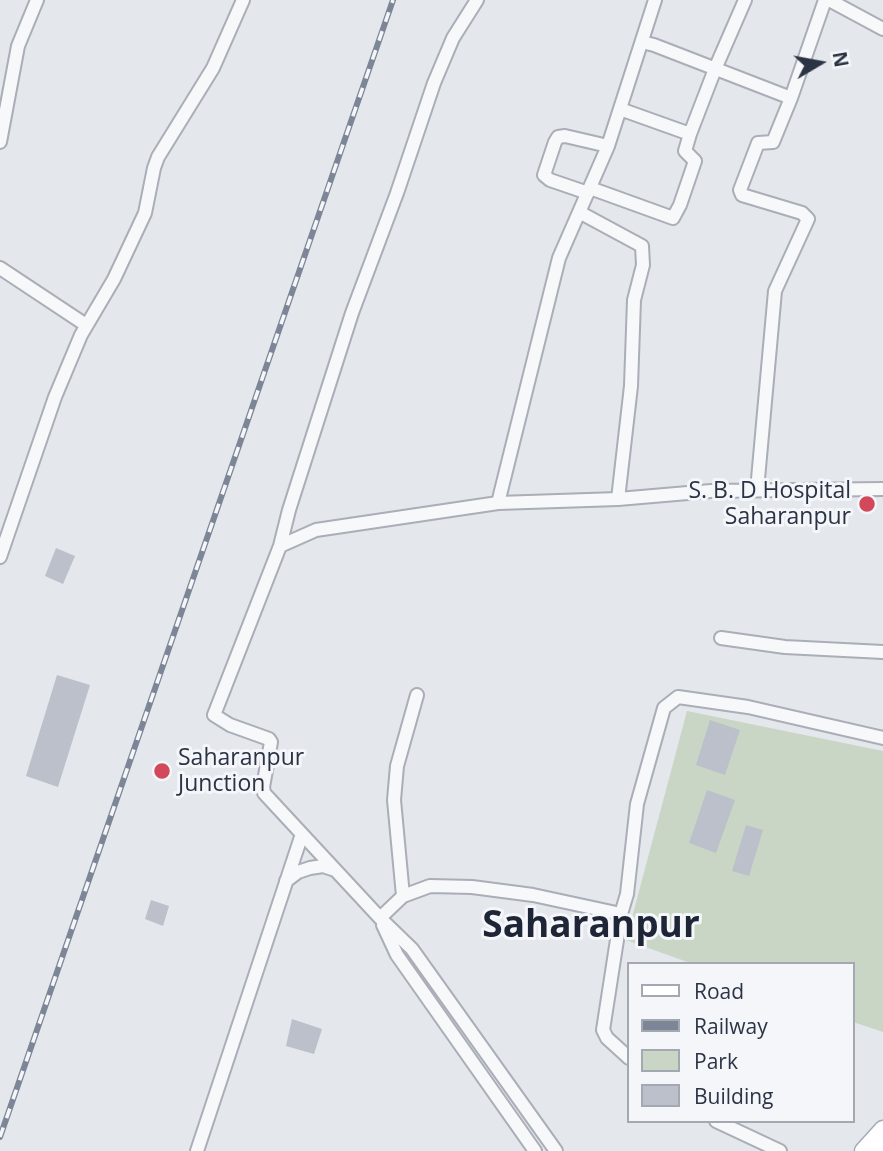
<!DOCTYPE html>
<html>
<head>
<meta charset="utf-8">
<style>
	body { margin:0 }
	#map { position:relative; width:883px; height:1151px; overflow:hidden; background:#e4e7ec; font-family:"Open Sans",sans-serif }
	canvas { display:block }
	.legend { position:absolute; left:627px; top:962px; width:228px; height:161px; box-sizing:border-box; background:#f4f6f9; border:2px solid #a4a8b1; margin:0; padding:9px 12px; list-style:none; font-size:21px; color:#2b3445 }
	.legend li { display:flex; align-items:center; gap:14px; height:35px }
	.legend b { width:35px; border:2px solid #a4a8b1 }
	.north { position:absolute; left:785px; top:28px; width:70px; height:70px; -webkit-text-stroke:5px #f4f6f9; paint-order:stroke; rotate:80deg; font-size:19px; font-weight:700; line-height:28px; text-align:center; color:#2b3445 }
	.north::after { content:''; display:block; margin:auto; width:24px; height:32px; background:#2b3445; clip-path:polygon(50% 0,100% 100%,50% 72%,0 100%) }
</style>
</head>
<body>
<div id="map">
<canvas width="883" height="1151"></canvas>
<ul class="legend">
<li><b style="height:9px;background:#fff"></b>Road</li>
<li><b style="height:9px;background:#7d8696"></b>Railway</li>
<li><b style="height:19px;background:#c9d6c5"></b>Park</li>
<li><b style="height:19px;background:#bbc0ca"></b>Building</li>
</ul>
<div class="north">N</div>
</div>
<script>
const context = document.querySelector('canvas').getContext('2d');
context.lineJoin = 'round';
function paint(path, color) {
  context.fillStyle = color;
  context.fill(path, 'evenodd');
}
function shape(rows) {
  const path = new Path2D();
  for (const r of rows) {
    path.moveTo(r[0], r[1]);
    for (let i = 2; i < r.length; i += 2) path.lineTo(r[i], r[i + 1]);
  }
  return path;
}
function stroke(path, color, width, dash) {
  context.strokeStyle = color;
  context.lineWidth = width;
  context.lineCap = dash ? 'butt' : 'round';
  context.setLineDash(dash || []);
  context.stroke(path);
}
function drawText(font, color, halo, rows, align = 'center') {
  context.font = font + ' "Open Sans",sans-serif';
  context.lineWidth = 6;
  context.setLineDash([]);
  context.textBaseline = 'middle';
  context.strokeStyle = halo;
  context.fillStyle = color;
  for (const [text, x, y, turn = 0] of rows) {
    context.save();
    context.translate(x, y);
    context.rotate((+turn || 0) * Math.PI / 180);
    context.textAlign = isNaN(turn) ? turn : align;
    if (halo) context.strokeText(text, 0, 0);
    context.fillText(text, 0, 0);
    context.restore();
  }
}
paint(shape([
	[687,711,883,751,883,1032,853,1022,853,964,693,964,626,940]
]), '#c9d6c5');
paint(shape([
	[56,548,75,556,63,584,45,576],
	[57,675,90,685,58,787,26,776],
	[710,720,740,730,725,775,696,765],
	[707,790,735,800,716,853,689,843],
	[746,825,763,830,749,876,732,871],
	[151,900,169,906,163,926,145,919],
	[292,1019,322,1029,314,1054,286,1046]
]), '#bbc0ca');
const minor = shape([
	[829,0,883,29],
	[642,42,654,45,791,98,825,0],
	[620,109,690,134,715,69,745,0],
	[0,142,18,46,37,0],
	[590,188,673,218,680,205,695,161,685,151,690,134],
	[588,193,550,180,544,175,555,142,558,137,565,136,608,146],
	[579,212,642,246,643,265,634,300,631,386,618,499],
	[0,268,86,325],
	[757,490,775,291,808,219,802,213,742,195,740,190,758,143,773,142,791,98],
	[498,503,559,258,608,146,655,0],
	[280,546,289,510,352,313,397,193,434,83,453,38,477,0],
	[0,557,55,397,81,335,114,279,145,213,154,168,158,157,213,68,243,0],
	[721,638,785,647,883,652],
	[302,834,264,793,263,787,271,742,269,739,230,725,214,715,280,546,316,530,498,503,618,499,711,491,883,489],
	[286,881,298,872,310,868,323,866,335,870],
	[403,896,394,800,397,766,417,695],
	[621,914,603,1030,607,1038,629,1058],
	[380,918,403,896,430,886,472,887,533,895,621,914,627,894,637,804,664,708,678,697,748,707,883,738],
	[383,925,397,955,535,1151],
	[716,1121,780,1151],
	[197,1151,302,834,380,918,412,949,556,1151]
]);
const major = shape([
	[863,1151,883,1129],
	[881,1151,883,1149]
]);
stroke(minor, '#a9aeb7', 16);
stroke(major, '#a3abb8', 19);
stroke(minor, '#f7f8fa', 12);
stroke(major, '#fff', 16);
const rail = shape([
	[0,1137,393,0]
]);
stroke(rail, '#7d8696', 6);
stroke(rail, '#f4f6f9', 3.5, [10]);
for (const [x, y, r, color] of [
	[867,504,9,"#d1495b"],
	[162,771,9,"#d1495b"]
]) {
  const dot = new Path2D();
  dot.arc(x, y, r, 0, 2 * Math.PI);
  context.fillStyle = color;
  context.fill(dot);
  stroke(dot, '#f4f6f9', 2.5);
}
drawText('23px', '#2b3445', '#f4f6f9', [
	["S. B. D Hospital",851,491],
	["Saharanpur",851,517],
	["Saharanpur",178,758,"left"],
	["Junction",178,784,"left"]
], 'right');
drawText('bold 37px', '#1d2536', '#f4f6f9', [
	["Saharanpur",591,926]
]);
</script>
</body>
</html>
